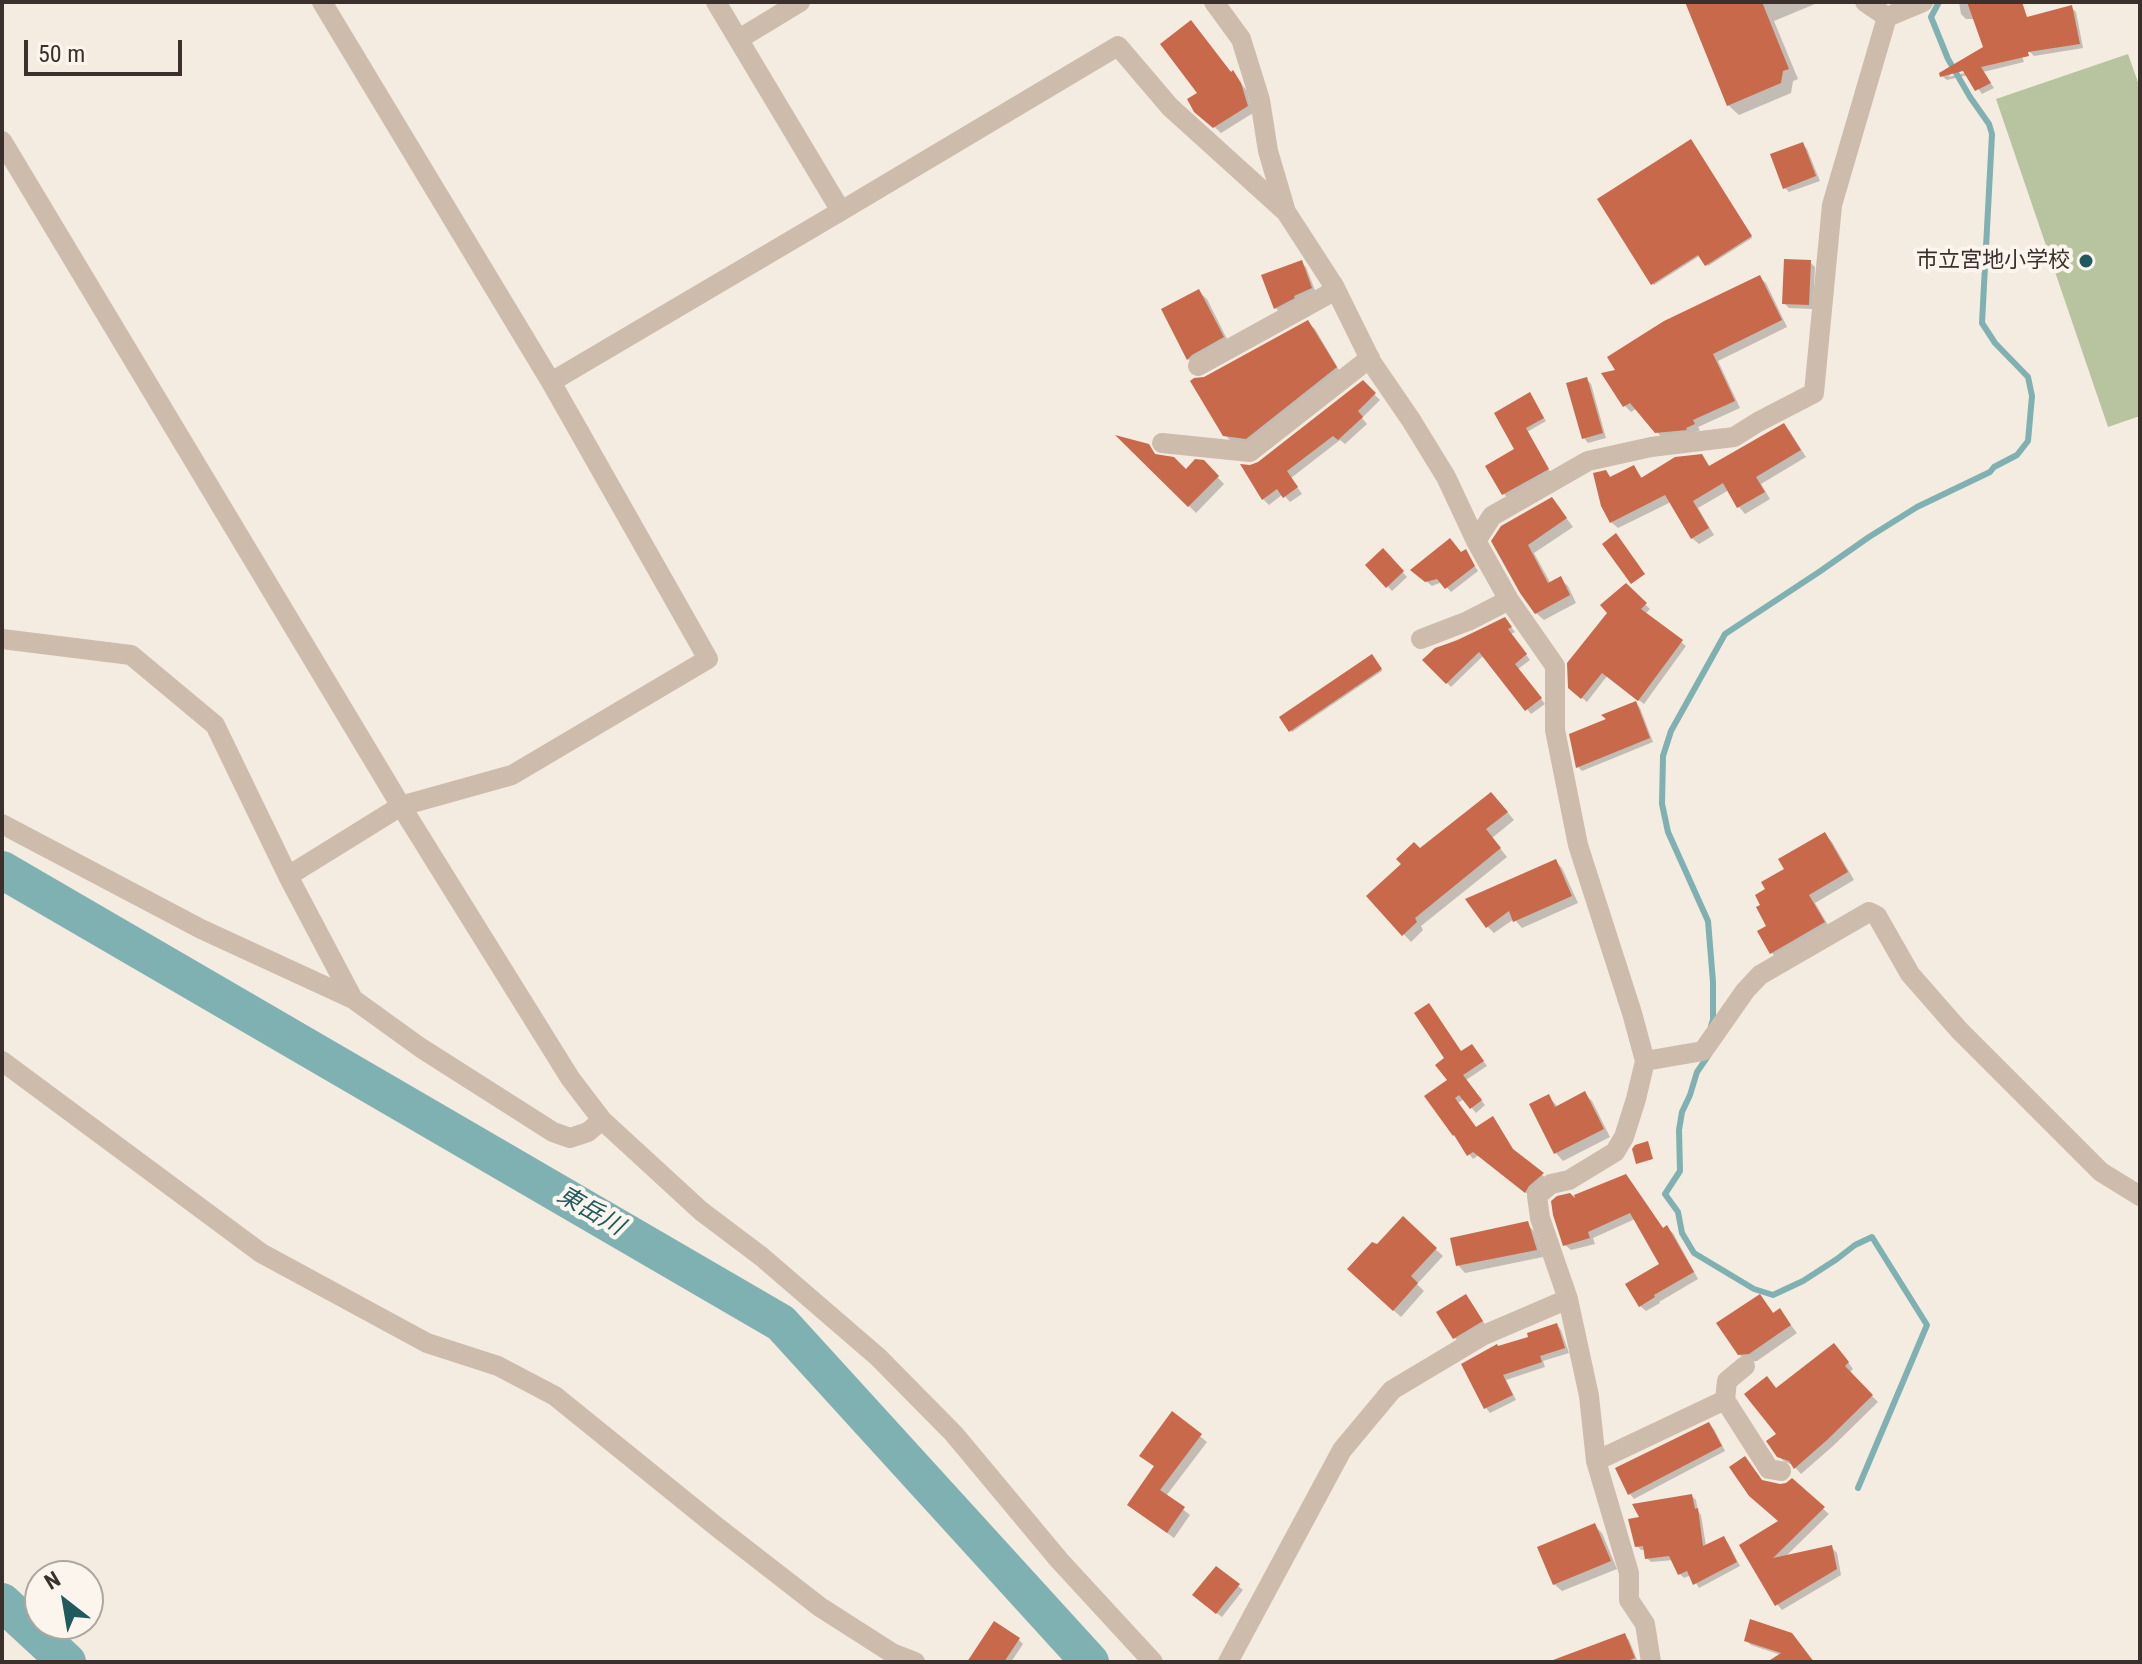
<!DOCTYPE html>
<html>
<head>
<meta charset="utf-8">
<style>
	body { margin:0 }
	#map { position:relative; width:2142px; height:1664px; overflow:hidden; background:#f4ebe1; font-family:"Roboto Condensed",sans-serif }
	canvas { display:block }
	.frame { position:absolute; inset:0; border:4px solid #3b302b; pointer-events:none }
	.north { position:absolute; left:24px; top:1560px; width:80px; height:80px; box-sizing:border-box; background:#fbf5ee; border:2px solid #aea6a0; border-radius:50%; rotate:329deg; font-size:22px; font-weight:700; line-height:32px; text-align:center; color:#3b302b }
	.north::after { content:''; display:block; margin:auto; width:28px; height:36px; background:#1f5a5e; clip-path:polygon(50% 0,100% 100%,50% 72%,0 100%) }
	.scale { position:absolute; left:24px; top:40px; width:158px; height:36px; box-sizing:border-box; border:4px solid #3b302b; border-top:0; padding-left:10px; font-size:24px; line-height:28px; white-space:nowrap; color:#3b302b; -webkit-text-stroke:6px #fbf5ee; paint-order:stroke }
</style>
</head>
<body>
<div id="map">
<canvas width="2142" height="1664"></canvas>
<div class="frame"></div>
<div class="north">N</div>
<div class="scale">50 m</div>
</div>
<script>
const context = document.querySelector('canvas').getContext('2d');
context.lineJoin = 'round';
function paint(path, color) {
  context.fillStyle = color;
  context.fill(path, 'evenodd');
}
function shape(rows) {
  const path = new Path2D();
  for (const r of rows) {
    path.moveTo(r[0], r[1]);
    for (let i = 2; i < r.length; i += 2) path.lineTo(r[i], r[i + 1]);
  }
  return path;
}
function stroke(path, color, width, dash) {
  context.strokeStyle = color;
  context.lineWidth = width;
  context.lineCap = dash ? 'butt' : 'round';
  context.setLineDash(dash || []);
  context.stroke(path);
}
function drawText(font, color, halo, rows, align = 'center') {
  context.font = font + ' "Roboto Condensed","Noto Sans JP",sans-serif';
  context.lineWidth = 8;
  context.setLineDash([]);
  context.textBaseline = 'middle';
  context.strokeStyle = halo;
  context.fillStyle = color;
  for (const [text, x, y, turn = 0] of rows) {
    context.save();
    context.translate(x, y);
    context.rotate((+turn || 0) * Math.PI / 180);
    context.textAlign = isNaN(turn) ? turn : align;
    if (halo) context.strokeText(text, 0, 0);
    context.fillText(text, 0, 0);
    context.restore();
  }
}
paint(shape([
	[2128,54,2140,88,2140,416,2108,427,1996,99]
]), '#b8c4a0');
paint(shape([
	[1687,2,1814,2,1815,4,1774,21,1798,79,1793,81,1791,93,1739,115,1728,105],
	[1959,2,2002,2,2006,6,2024,62,1983,72,1994,88,1982,94,1968,75,1947,80,1942,76,1985,48,1975,19,1966,19,1961,14],
	[1972,67,1973,71,1948,77,1953,72],
	[2071,7,2076,12,2083,48,2034,56,2029,51],
	[1233,73,1247,91,1253,113,1221,133,1196,110],
	[1693,143,1752,238,1708,266,1701,255,1654,285,1652,283],
	[1803,144,1807,149,1820,181,1789,192,1785,188],
	[1810,262,1815,267,1813,309,1789,308,1784,303],
	[1301,263,1306,267,1316,293,1280,313,1276,308,1264,276],
	[1759,277,1766,283,1787,327,1718,361,1740,408,1698,427,1700,430,1691,434,1663,439,1637,408,1631,412,1625,406,1605,375,1618,371],
	[1199,292,1207,299,1230,345,1195,366,1188,359],
	[1308,323,1315,329,1342,375,1254,444,1232,442,1225,435,1205,379],
	[1586,379,1591,384,1606,438,1588,443,1584,438],
	[1363,383,1380,400,1362,418,1367,424,1345,444,1340,440,1291,478,1302,494,1290,502,1283,494,1269,505,1263,499,1244,466,1259,464],
	[1532,398,1546,421,1527,432,1550,472,1507,497,1504,494],
	[1784,426,1790,432,1806,457,1761,484,1770,499,1745,514,1739,507,1729,490,1698,508,1714,535,1699,544,1692,538,1671,502,1618,528,1611,522,1606,472,1612,479,1634,467,1643,479,1701,456,1711,468],
	[1122,439,1148,446,1157,456,1186,471,1203,462,1224,484,1196,513],
	[1552,499,1573,527,1534,553,1551,584,1560,579,1568,586,1576,603,1544,620,1536,613,1493,542],
	[1383,551,1407,577,1392,591,1368,565],
	[1465,551,1478,571,1451,592,1442,582,1432,586,1417,574],
	[1626,586,1650,609,1645,614,1686,646,1644,704,1607,676,1587,702,1575,692,1610,613],
	[1504,619,1515,632,1511,634,1530,660,1518,669,1545,704,1531,714,1484,655,1451,687,1425,660,1436,649],
	[1374,658,1382,671,1292,732,1282,718],
	[1636,703,1640,708,1653,742,1582,771,1578,767],
	[1499,802,1514,820,1492,838,1507,857,1421,926,1423,930,1411,942,1369,897,1420,851],
	[1825,835,1832,842,1854,880,1815,903,1831,930,1779,960,1772,953,1769,927,1763,905,1767,890],
	[1555,861,1562,868,1578,903,1522,928,1514,919,1494,933,1487,926],
	[1429,1005,1462,1053,1476,1051,1487,1066,1466,1080,1485,1105,1476,1113,1464,1099,1458,1103,1477,1129,1516,1153,1547,1179,1530,1196,1479,1155,1473,1159,1469,1154,1450,1080,1447,1058],
	[1585,1094,1592,1101,1610,1137,1563,1161,1556,1153,1548,1096,1558,1107],
	[1625,1176,1664,1230,1667,1228,1673,1233,1698,1279,1659,1302,1660,1303,1646,1311,1640,1306,1662,1264,1635,1219,1593,1238,1595,1244,1571,1250,1565,1245,1581,1205],
	[1403,1219,1443,1256,1417,1284,1424,1291,1401,1317,1357,1277,1378,1247],
	[1527,1224,1534,1231,1543,1257,1465,1273,1458,1265],
	[1760,1296,1775,1315,1780,1311,1797,1333,1757,1361,1747,1362,1739,1354],
	[1470,1301,1486,1326,1459,1342,1454,1337],
	[1557,1325,1561,1330,1569,1353,1543,1361,1545,1367,1506,1380,1516,1400,1490,1413,1486,1408,1498,1348,1531,1338],
	[1840,1351,1853,1369,1849,1373,1878,1402,1833,1446,1801,1474,1793,1465,1785,1462,1778,1456,1778,1435],
	[1173,1414,1207,1442,1166,1496,1190,1515,1174,1538,1129,1505,1155,1467,1148,1462],
	[1709,1424,1714,1429,1725,1451,1634,1499,1630,1494],
	[1791,1481,1829,1514,1785,1557,1831,1547,1837,1553,1841,1575,1782,1610,1777,1604,1741,1546,1780,1522,1764,1482,1780,1486],
	[1691,1496,1696,1500,1698,1511,1701,1515,1706,1546,1724,1538,1728,1543,1740,1566,1699,1588,1691,1575,1684,1578,1680,1574,1673,1560,1651,1562,1647,1558,1646,1550,1641,1550,1637,1546],
	[1595,1526,1602,1533,1617,1569,1562,1591,1554,1584],
	[1216,1568,1243,1590,1222,1617,1199,1600],
	[1625,1636,1629,1640,1638,1662,1589,1662],
	[1019,1640,1023,1644,1011,1662,978,1662],
	[1746,1640,1813,1662,1771,1662,1781,1655,1751,1645]
]), '#0003');
stroke(shape([
	[1711,1026,1713,1020,1713,982,1708,921,1668,832,1662,804,1663,756,1671,731,1725,634,1819,572,1869,537,1917,507,1990,472,1994,467,2017,455,2028,441,2032,396,2028,377,1995,343,1982,323,1992,134,1989,124,1970,97,1948,59,1931,17,1939,2],
	[1708,1056,1697,1072,1690,1095,1682,1112,1679,1130,1680,1171,1665,1194,1678,1212,1682,1233,1694,1253,1754,1289,1773,1295,1803,1281,1837,1259,1855,1245,1872,1237,1927,1325,1858,1488]
]), '#7fb0b2', 6);
stroke(shape([
	[2,870,781,1323,1090,1662],
	[2,1602,67,1662]
]), '#7fb0b2', 38);
paint(shape([
	[1685,2,1762,2,1789,69,1783,71,1781,83,1727,106],
	[1967,2,2022,2,2027,17,2072,5,2080,44,2028,52,2029,56,1981,67,1991,83,1975,91,1963,71,1940,77,1939,73,1983,47],
	[1191,20,1231,72,1233,70,1241,83,1247,103,1248,106,1213,128,1194,112,1187,99,1197,93,1160,44],
	[1691,139,1752,236,1705,266,1698,255,1651,285,1597,199],
	[1803,142,1816,176,1783,189,1770,154],
	[1784,259,1811,260,1809,305,1782,304],
	[1302,260,1312,288,1294,296,1295,298,1274,309,1261,275],
	[1760,275,1782,320,1713,354,1735,401,1693,420,1695,424,1686,428,1687,430,1655,433,1630,403,1623,407,1601,373,1615,370,1607,357,1664,321],
	[1199,289,1224,337,1192,355,1187,360,1161,309],
	[1308,320,1337,367,1246,439,1223,436,1190,381,1194,378,1204,377],
	[1587,377,1603,433,1582,439,1566,383],
	[1363,380,1376,393,1358,411,1363,417,1338,440,1333,436,1287,471,1298,487,1283,498,1277,489,1262,500,1240,464,1250,465,1258,462],
	[1530,392,1544,418,1526,428,1549,469,1502,495,1485,466,1514,449,1494,413],
	[1784,423,1801,450,1756,477,1765,492,1737,508,1723,483,1693,501,1709,528,1691,539,1665,495,1610,523,1601,506,1593,473,1606,470,1610,477,1634,465,1641,478,1675,457,1702,454,1709,466],
	[1115,435,1149,444,1155,454,1174,457,1186,469,1195,459,1204,460,1219,476,1188,507],
	[1552,497,1567,518,1528,545,1548,583,1561,576,1570,595,1535,614,1520,593,1491,541,1501,526],
	[1616,533,1645,574,1631,584,1602,544],
	[1450,538,1461,552,1466,549,1475,566,1445,589,1437,579,1425,582,1410,570],
	[1383,548,1404,571,1386,588,1365,565],
	[1626,583,1647,603,1641,609,1683,640,1638,701,1602,673,1581,699,1568,688,1567,663,1607,613,1600,605],
	[1505,617,1512,627,1508,629,1527,654,1515,664,1542,698,1525,711,1479,652,1446,684,1422,660,1435,648,1458,640],
	[1372,654,1382,669,1289,732,1279,717],
	[1636,701,1650,738,1576,768,1569,734,1606,719,1601,715],
	[1491,792,1508,812,1486,829,1501,848,1415,918,1417,922,1402,936,1366,896,1401,864,1396,859,1414,842,1420,848],
	[1825,832,1848,872,1809,895,1825,922,1770,954,1757,931,1766,926,1756,907,1760,905,1755,895,1765,889,1761,882,1784,869,1778,859],
	[1556,859,1572,896,1513,922,1509,911,1486,928,1465,899],
	[1429,1003,1461,1051,1472,1044,1484,1061,1463,1075,1482,1100,1470,1109,1459,1095,1455,1098,1476,1127,1493,1116,1513,1149,1544,1173,1529,1186,1525,1193,1473,1152,1467,1156,1454,1135,1453,1136,1424,1096,1447,1080,1435,1065,1444,1058,1414,1013],
	[1585,1091,1604,1129,1554,1154,1529,1104,1549,1094,1555,1107],
	[1648,1141,1653,1159,1636,1164,1632,1149,1635,1145],
	[1626,1174,1663,1228,1667,1225,1694,1272,1654,1295,1655,1297,1639,1307,1625,1284,1659,1264,1630,1213,1588,1232,1590,1238,1563,1246,1553,1215,1551,1201,1557,1196,1570,1193,1575,1198,1574,1195],
	[1403,1216,1437,1248,1411,1276,1418,1283,1393,1311,1347,1269,1372,1242,1377,1244],
	[1528,1221,1537,1250,1456,1266,1450,1238],
	[1466,1294,1483,1321,1453,1339,1436,1312],
	[1760,1294,1773,1313,1780,1308,1791,1325,1749,1354,1738,1355,1716,1323],
	[1557,1323,1565,1348,1540,1356,1542,1362,1503,1375,1513,1395,1484,1409,1461,1364,1497,1344,1498,1346,1528,1337,1527,1333],
	[1834,1343,1849,1362,1845,1366,1873,1395,1827,1440,1794,1469,1789,1461,1777,1457,1766,1441,1776,1434,1744,1394,1767,1376,1776,1388],
	[1172,1411,1202,1434,1160,1490,1185,1507,1167,1533,1127,1505,1154,1466,1139,1456],
	[1709,1422,1722,1446,1628,1495,1615,1468],
	[1745,1456,1762,1480,1780,1484,1786,1483,1792,1478,1825,1507,1773,1558,1832,1545,1837,1569,1775,1606,1739,1545,1778,1521,1749,1496,1729,1467],
	[1692,1494,1695,1509,1698,1508,1703,1546,1724,1536,1737,1562,1693,1585,1687,1571,1678,1575,1669,1556,1645,1559,1643,1546,1635,1547,1628,1519,1639,1517,1632,1504],
	[1595,1523,1611,1561,1553,1585,1537,1547],
	[1216,1566,1240,1584,1216,1614,1192,1595],
	[1750,1619,1792,1633,1814,1662,1767,1662,1781,1653,1744,1641],
	[994,1621,1020,1638,1004,1662,967,1662],
	[1625,1633,1635,1658,1625,1662,1554,1662,1553,1660]
]), '#c8694b');
stroke(shape([
	[322,2,551,382,708,659,512,775,401,806,288,876,353,999],
	[716,2,841,211,1118,46,1170,107,1286,212],
	[1214,2,1241,39,1260,100,1268,151,1286,212,1334,286,1372,363,1411,420,1446,477,1476,541,1509,600,1555,666,1555,730,1578,845,1632,1013,1645,1061,1636,1099,1624,1137,1615,1152,1569,1180,1551,1184,1537,1196,1540,1218,1568,1299,1589,1396,1596,1461,1629,1573,1629,1600,1645,1624,1651,1662],
	[1865,2,1887,17],
	[739,39,800,2],
	[2,141,401,806,570,1078,602,1120,701,1211,762,1257,878,1357,954,1434,1059,1560,1153,1662],
	[1198,366,1336,290],
	[551,382,841,211],
	[1162,443,1250,452,1370,358],
	[1476,541,1492,516,1588,461,1651,447,1734,437,1758,422,1814,393,1832,205,1887,17,1923,2],
	[2,639,131,655,215,725,288,876],
	[1421,639,1468,621,1509,600],
	[2,824,201,929,353,999,421,1048,553,1132,570,1138,588,1132,602,1120],
	[2,1061,261,1253,427,1343,498,1366,555,1396,717,1527,820,1607,892,1653,915,1662],
	[1645,1061,1703,1051,1745,991,1760,975,1869,912,1877,916,1910,974,1959,1030,2101,1172,2140,1196],
	[1725,1400,1769,1469,1781,1471],
	[1596,1461,1725,1400,1727,1381,1745,1366],
	[1228,1662,1342,1450,1392,1390,1484,1335,1568,1299]
]), '#cdbbac', 20);
for (const [x, y, r, color] of [
	[2086,261,8,"#1f5a5e"]
]) {
  const dot = new Path2D();
  dot.arc(x, y, r, 0, 2 * Math.PI);
  context.fillStyle = color;
  context.fill(dot);
  stroke(dot, '#fbf5ee', 3);
}
drawText('22px', '#3b302b', '#fbf5ee', [
	["市立宮地小学校",2070,261]
], 'right');
drawText('italic 24px', '#1f5a5e', '#fbf5ee', [
	["東岳川",590,1212,30]
]);
</script>
</body>
</html>
